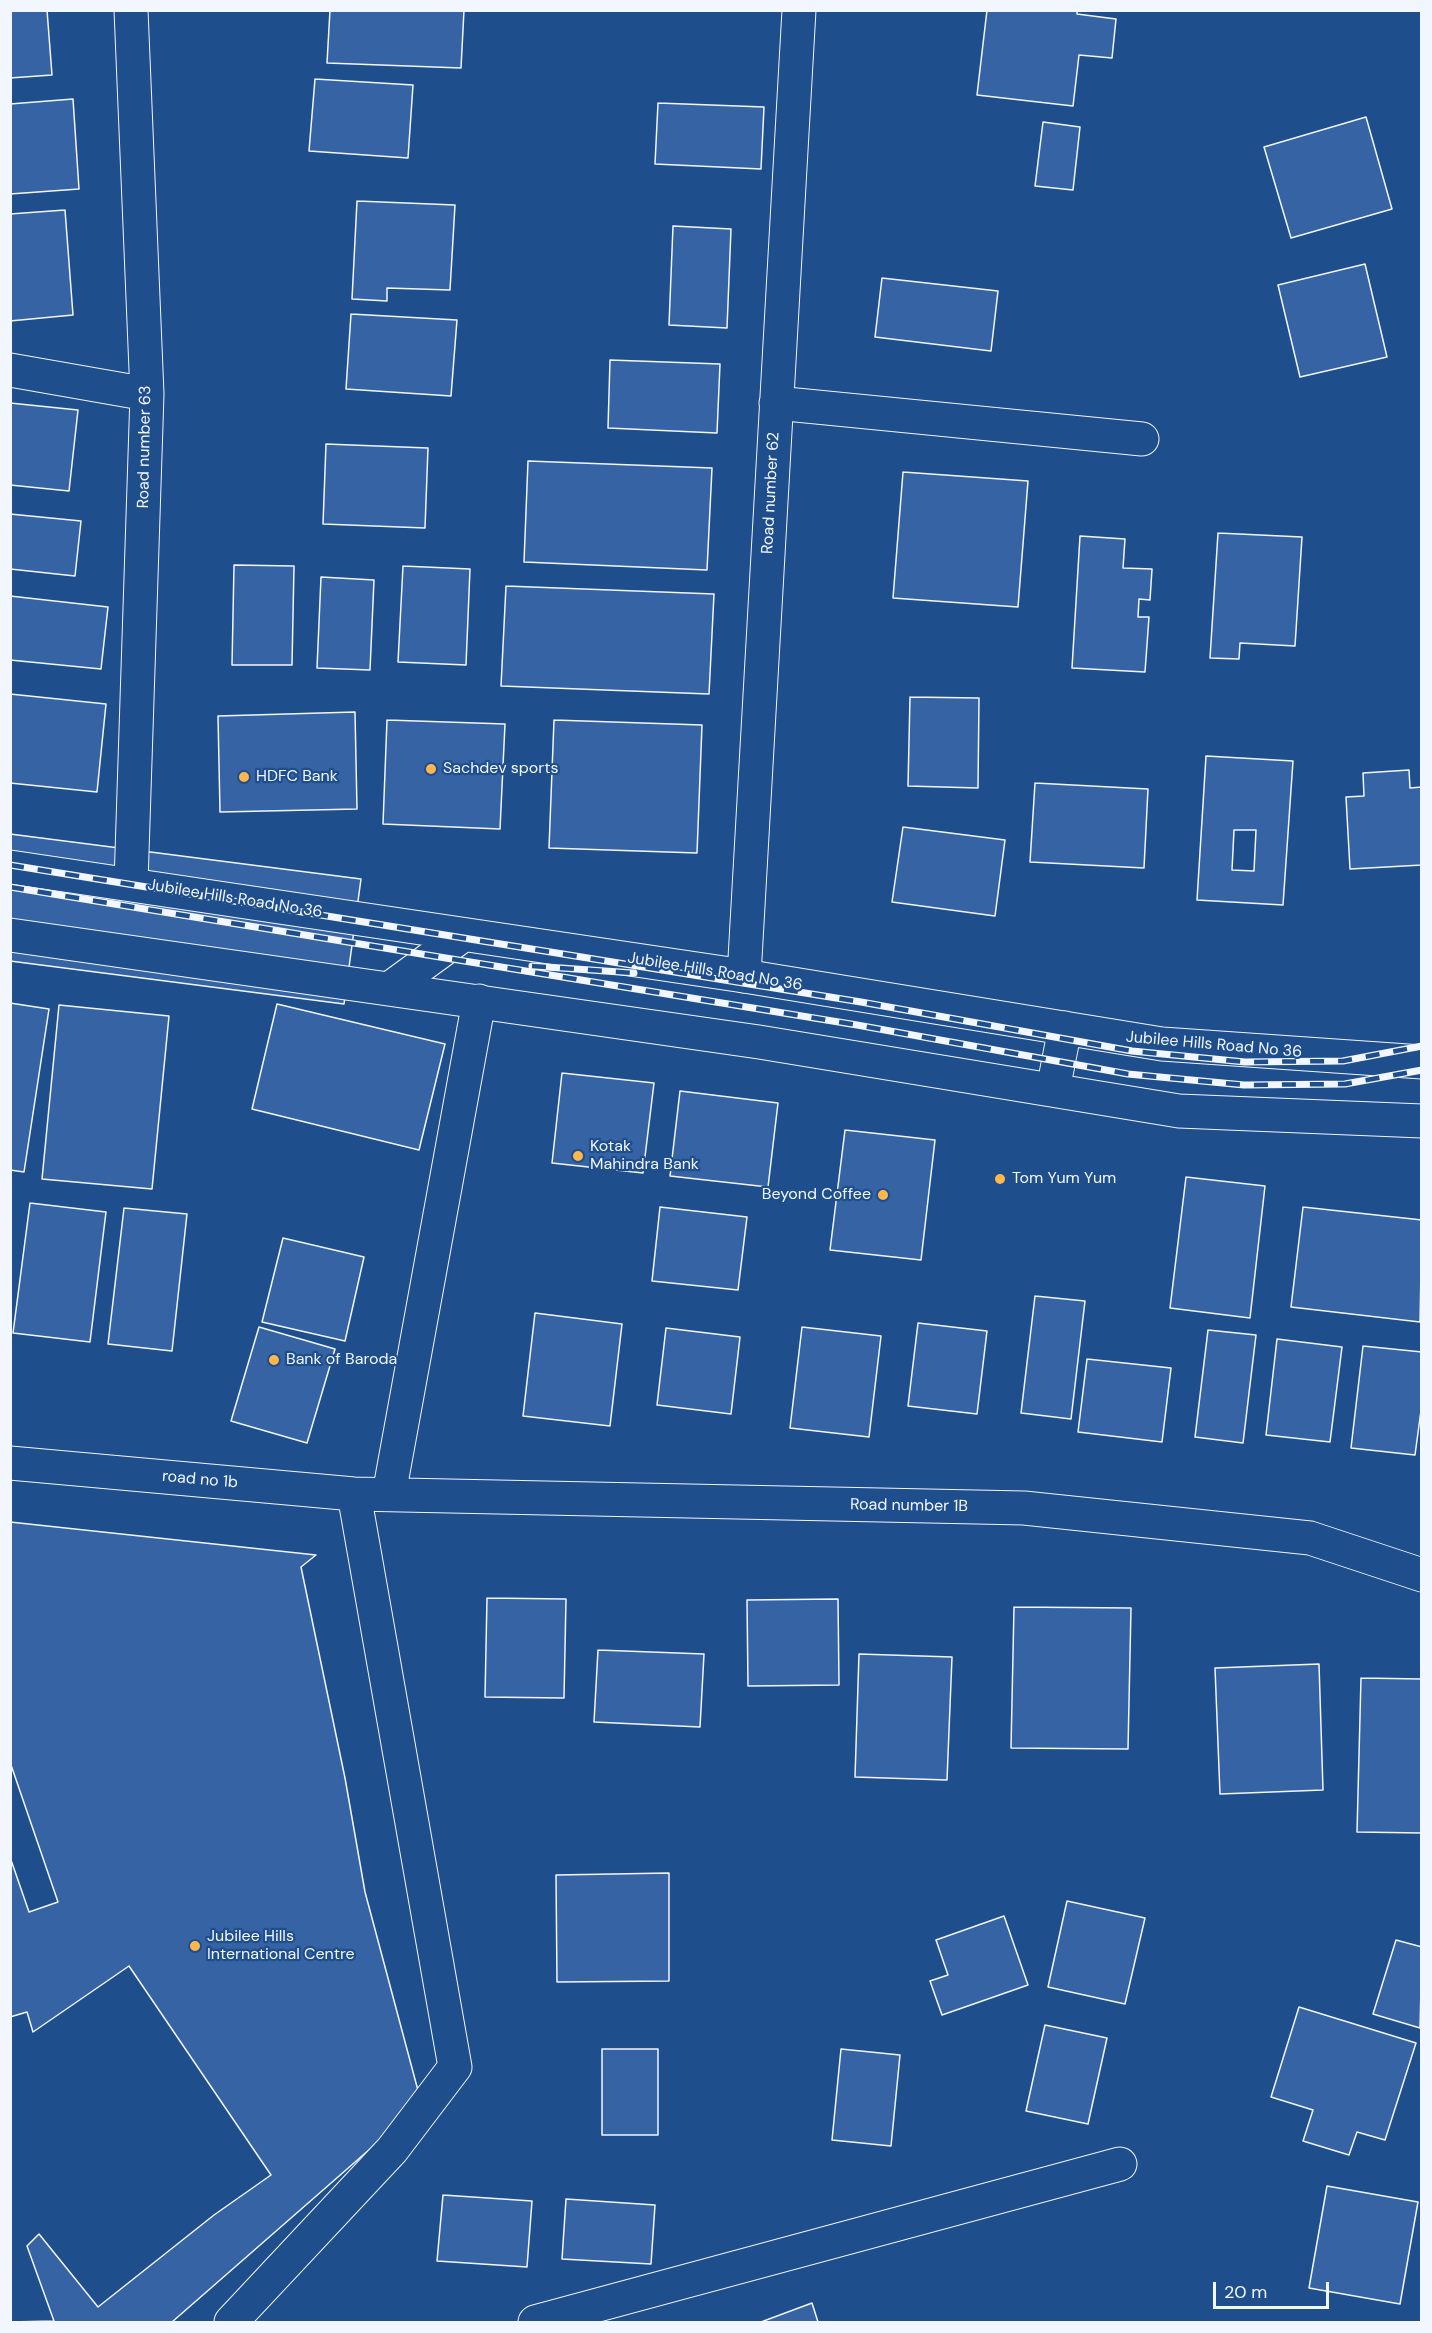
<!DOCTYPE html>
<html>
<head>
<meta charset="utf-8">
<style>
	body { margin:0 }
	#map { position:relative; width:1432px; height:2333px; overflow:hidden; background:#1f4e8c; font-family:"DM Sans",sans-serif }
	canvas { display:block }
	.frame { position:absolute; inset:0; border:12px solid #f2f6ff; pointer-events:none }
	.scale { position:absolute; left:1213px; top:2282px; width:116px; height:27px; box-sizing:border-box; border:3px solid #f2f6ff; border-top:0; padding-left:8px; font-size:18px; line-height:21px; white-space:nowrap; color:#f2f6ff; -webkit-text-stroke:4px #1f4e8c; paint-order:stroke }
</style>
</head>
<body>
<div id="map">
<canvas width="1432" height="2333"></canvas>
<div class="frame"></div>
<div class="scale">20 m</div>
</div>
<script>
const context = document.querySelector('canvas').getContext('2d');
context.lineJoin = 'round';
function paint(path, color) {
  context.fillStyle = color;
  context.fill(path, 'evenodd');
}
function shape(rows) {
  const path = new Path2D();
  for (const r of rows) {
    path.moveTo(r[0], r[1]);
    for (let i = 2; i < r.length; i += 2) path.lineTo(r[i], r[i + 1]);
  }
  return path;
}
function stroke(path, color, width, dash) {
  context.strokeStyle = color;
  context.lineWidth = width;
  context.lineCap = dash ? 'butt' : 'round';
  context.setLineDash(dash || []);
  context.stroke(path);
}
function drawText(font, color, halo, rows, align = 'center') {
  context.font = font + ' "DM Sans",sans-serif';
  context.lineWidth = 4.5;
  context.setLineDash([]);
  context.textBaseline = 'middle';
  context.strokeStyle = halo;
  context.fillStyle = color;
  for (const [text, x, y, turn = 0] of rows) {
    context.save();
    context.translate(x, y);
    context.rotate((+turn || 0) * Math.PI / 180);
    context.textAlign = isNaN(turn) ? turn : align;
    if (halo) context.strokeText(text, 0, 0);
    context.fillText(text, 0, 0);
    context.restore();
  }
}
const building = shape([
	[10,10,47,10,52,75,10,78,10,10],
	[330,10,464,10,461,68,327,63,330,10],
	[987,10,1077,10,1077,14,1116,19,1112,58,1079,55,1073,106,977,95,987,10],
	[315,79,413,85,408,158,309,151,315,79],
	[73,99,79,189,10,194,10,104,73,99],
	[658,103,764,107,761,169,655,164,658,103],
	[1366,117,1392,209,1291,238,1264,147,1366,117],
	[1043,122,1080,127,1073,190,1035,186,1043,122],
	[357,201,455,205,450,290,387,288,387,301,352,299,357,201],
	[65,210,73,315,10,321,10,214,65,210],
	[673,226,731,229,727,328,669,325,673,226],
	[1365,264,1387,357,1300,377,1278,285,1365,264],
	[882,278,998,291,991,351,875,337,882,278],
	[351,314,457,320,451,396,346,389,351,314],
	[610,360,720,364,717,433,608,428,610,360],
	[10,403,78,410,69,491,10,485,10,403],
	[326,444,428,448,425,528,323,524,326,444],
	[528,461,712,468,707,570,524,562,528,461],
	[903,472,1028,481,1018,607,893,598,903,472],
	[10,514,81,521,75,576,10,569,10,514],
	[1218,533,1302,537,1295,646,1240,643,1239,659,1210,658,1218,533],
	[1080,536,1125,539,1123,568,1152,569,1150,600,1139,599,1138,617,1149,617,1145,672,1072,668,1080,536],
	[234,565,294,566,292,665,232,665,234,565],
	[403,566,470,569,466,665,398,662,403,566],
	[321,577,374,580,370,670,317,668,321,577],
	[506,586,714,594,709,694,501,686,506,586],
	[10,596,108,607,101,669,10,660,10,596],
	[10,694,106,704,97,792,10,783,10,694],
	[910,697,979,698,978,788,908,786,910,697],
	[355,712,357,809,220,812,218,716,355,712],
	[387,720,505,724,500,829,383,824,387,720],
	[554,720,702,725,697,853,549,848,554,720],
	[1206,756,1293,761,1283,905,1197,900,1206,756],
	[1234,830,1256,830,1254,871,1232,870,1234,830],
	[1409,770,1410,788,1422,787,1422,865,1350,869,1346,797,1364,796,1363,773,1409,770],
	[1035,783,1148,789,1144,868,1030,862,1035,783],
	[903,827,1005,840,995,916,892,902,903,827],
	[10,834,361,879,344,1004,10,961,10,834],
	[10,1003,49,1009,24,1172,10,1170,10,1003],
	[277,1004,445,1044,419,1150,252,1109,277,1004],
	[59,1005,169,1016,152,1189,42,1179,59,1005],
	[562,1073,654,1083,643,1173,552,1163,562,1073],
	[680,1091,778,1103,768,1187,670,1176,680,1091],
	[845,1130,935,1140,921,1260,830,1250,845,1130],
	[1186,1177,1265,1186,1250,1318,1170,1308,1186,1177],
	[30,1203,106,1212,90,1342,13,1333,30,1203],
	[660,1207,747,1217,738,1290,652,1281,660,1207],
	[1303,1207,1422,1220,1420,1322,1291,1307,1303,1207],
	[124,1208,187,1214,172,1351,108,1344,124,1208],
	[283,1238,364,1257,345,1341,262,1322,283,1238],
	[1035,1296,1085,1301,1071,1419,1021,1413,1035,1296],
	[535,1313,622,1324,610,1426,523,1416,535,1313],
	[918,1323,987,1331,977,1414,908,1406,918,1323],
	[259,1327,335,1349,307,1443,231,1421,259,1327],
	[802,1327,881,1336,869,1437,790,1428,802,1327],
	[666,1328,740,1337,731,1414,657,1405,666,1328],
	[1208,1330,1256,1335,1243,1443,1195,1437,1208,1330],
	[1277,1339,1342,1347,1330,1442,1266,1435,1277,1339],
	[1363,1346,1422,1352,1422,1403,1415,1455,1351,1448,1363,1346],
	[1087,1359,1171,1368,1162,1442,1078,1432,1087,1359],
	[10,1522,316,1555,301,1567,345,1778,365,1892,420,2098,378,2142,172,2322,10,2322,10,1522],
	[487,1598,566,1599,564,1698,485,1697,487,1598],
	[838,1599,839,1685,748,1686,747,1600,838,1599],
	[1014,1607,1131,1608,1128,1749,1011,1748,1014,1607],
	[598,1650,704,1654,700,1727,594,1722,598,1650],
	[859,1654,952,1657,947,1780,855,1777,859,1654],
	[1319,1664,1323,1790,1220,1794,1215,1668,1319,1664],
	[1361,1678,1422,1679,1422,1833,1357,1832,1361,1678],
	[10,1762,58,1902,29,1912,10,1857,10,1762],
	[669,1873,669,1981,557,1982,556,1875,669,1873],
	[1067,1901,1145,1918,1125,2004,1048,1987,1067,1901],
	[1004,1916,1028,1985,942,2015,930,1981,948,1975,936,1940,1004,1916],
	[1396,1940,1422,1947,1420,2028,1373,2014,1396,1940],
	[129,1966,271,2175,214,2215,98,2307,39,2234,27,2246,54,2321,10,2322,10,2017,27,2012,33,2032,129,1966],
	[1299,2007,1416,2043,1385,2140,1357,2132,1349,2155,1303,2141,1313,2110,1271,2097,1299,2007],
	[1045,2025,1107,2038,1088,2124,1026,2111,1045,2025],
	[602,2049,658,2049,658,2135,602,2135,602,2049],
	[841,2049,900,2055,891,2146,832,2140,841,2049],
	[1327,2186,1418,2202,1400,2304,1309,2288,1327,2186],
	[443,2195,532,2201,527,2267,437,2261,443,2195],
	[566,2199,655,2205,651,2264,562,2259,566,2199],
	[812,2303,818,2322,761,2322,812,2303]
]);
paint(building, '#3563a3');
stroke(building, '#f2f6ff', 1.5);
const street = shape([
	[131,10,147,394,131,883],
	[10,370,147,394],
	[776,403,1142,439],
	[744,976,799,10],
	[10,1463,354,1494,1024,1508,1310,1538,1422,1575],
	[389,1494,479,1001],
	[231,2322,392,2150,455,2067,354,1494],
	[535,2322,1120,2164]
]);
const primary = shape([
	[10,867,744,976,1162,1044,1422,1062],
	[10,935,759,1042,1179,1111,1422,1121],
	[389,989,463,935],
	[1053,1090,1065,1028]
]);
stroke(street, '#f2f6ff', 35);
stroke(primary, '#f2f6ff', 35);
stroke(street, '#1f4e8c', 33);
stroke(primary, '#1f4e8c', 33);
const rail = shape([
	[10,865,861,1002,1132,1051,1245,1062,1343,1061,1422,1046],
	[10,887,857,1025,1128,1074,1244,1085,1345,1084,1422,1070],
	[532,966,634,973]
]);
stroke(rail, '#f2f6ff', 7);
stroke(rail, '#1f4e8c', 4.5, [14]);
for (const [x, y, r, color] of [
	[431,769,6,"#ffb74d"],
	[244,777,6,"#ffb74d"],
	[578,1156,6,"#ffb74d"],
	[1000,1179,6,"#ffb74d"],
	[883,1195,6,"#ffb74d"],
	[274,1360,6,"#ffb74d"],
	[195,1946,6,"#ffb74d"]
]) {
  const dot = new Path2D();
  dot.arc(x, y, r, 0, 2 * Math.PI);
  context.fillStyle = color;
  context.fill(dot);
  stroke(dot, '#1f4e8c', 2);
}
drawText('16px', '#f2f6ff', '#1f4e8c', [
	["Road number 63",145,447,-89],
	["Road number 62",771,493,-87],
	["Jubilee Hills Road No 36",235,899,9],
	["Jubilee Hills Road No 36",715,972,9],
	["Jubilee Hills Road No 36",1214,1045,5],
	["road no 1b",200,1480,5],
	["Road number 1B",909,1506,1]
]);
drawText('16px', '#f2f6ff', '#1f4e8c', [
	["Sachdev sports",443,769],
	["HDFC Bank",256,777],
	["Kotak",590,1147],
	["Mahindra Bank",590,1165],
	["Tom Yum Yum",1012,1179],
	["Beyond Coffee",871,1195,"right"],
	["Bank of Baroda",286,1360],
	["Jubilee Hills",207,1937],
	["International Centre",207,1955]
], 'left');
</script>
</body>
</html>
